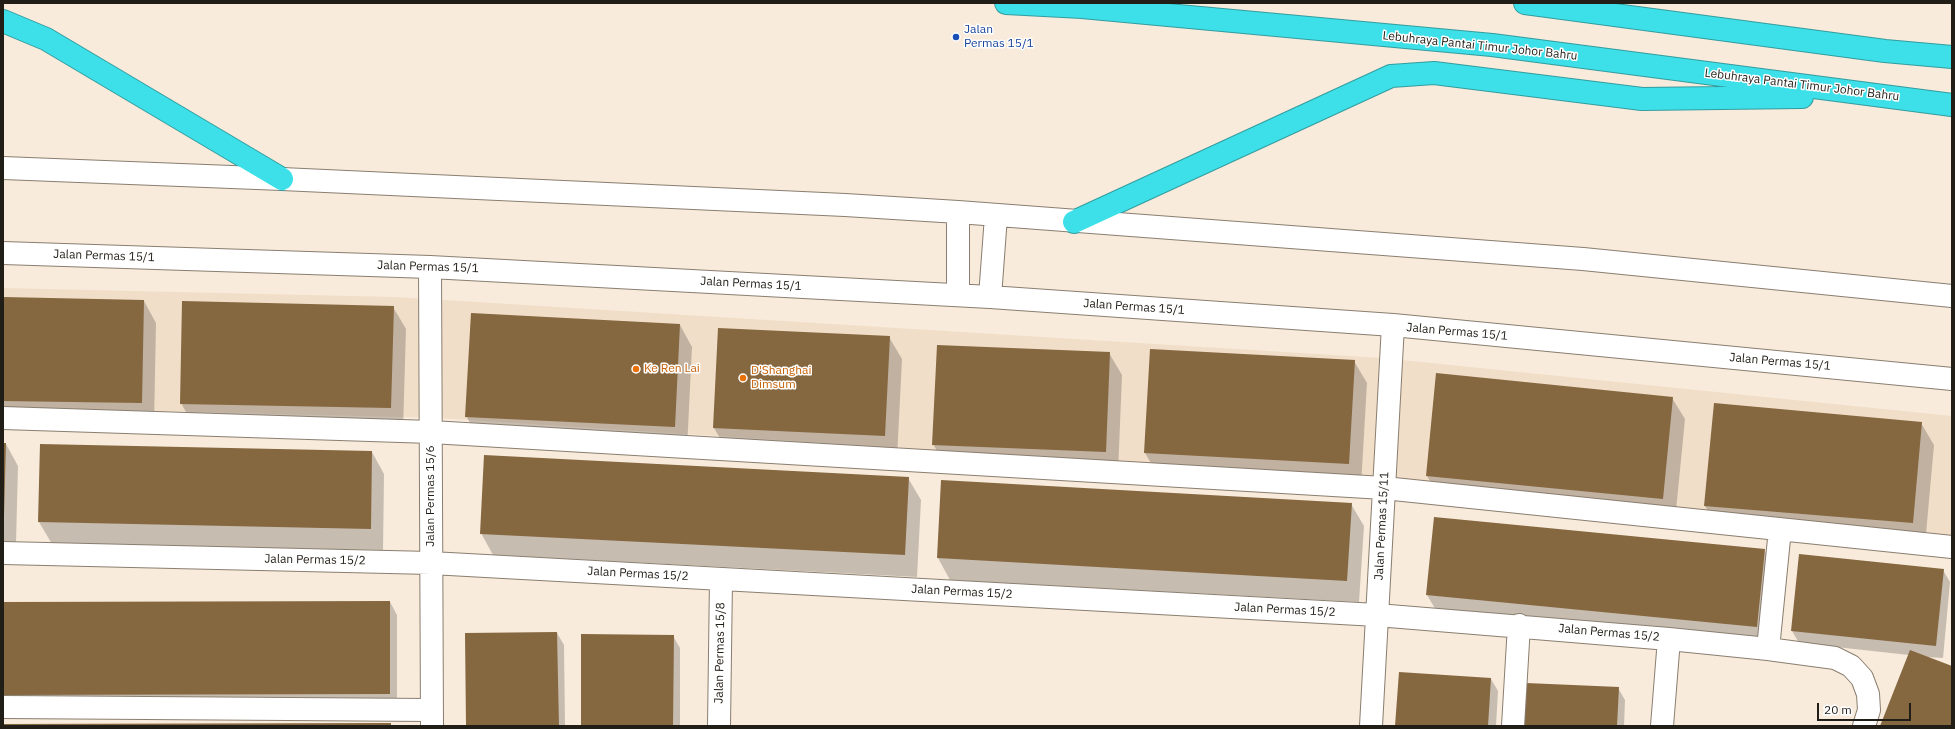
<!DOCTYPE html>
<html>
<head>
<meta charset="utf-8">
<style>
	body { margin:0 }
	#map { position:relative; width:1955px; height:729px; overflow:hidden; background:#f8ebdb; font-family:"IBM Plex Sans",sans-serif }
	canvas { display:block }
	.frame { position:absolute; inset:0; border:4px solid #211d17; pointer-events:none }
	.scale { position:absolute; left:1817px; top:703px; width:94px; height:18px; box-sizing:border-box; border:2px solid #211d17; border-top:0; padding-left:5px; font-size:12px; line-height:14px; white-space:nowrap; color:#211d17; -webkit-text-stroke:3px #fff; paint-order:stroke }
</style>
</head>
<body>
<div id="map">
<canvas width="1955" height="729"></canvas>
<div class="frame"></div>
<div class="scale">20 m</div>
</div>
<script>
const context = document.querySelector('canvas').getContext('2d');
context.lineJoin = 'round';
function paint(path, color) {
  context.fillStyle = color;
  context.fill(path, 'evenodd');
}
function shape(rows) {
  const path = new Path2D();
  for (const r of rows) {
    path.moveTo(r[0], r[1]);
    for (let i = 2; i < r.length; i += 2) path.lineTo(r[i], r[i + 1]);
  }
  return path;
}
function stroke(path, color, width, dash) {
  context.strokeStyle = color;
  context.lineWidth = width;
  context.lineCap = dash ? 'butt' : 'round';
  context.setLineDash(dash || []);
  context.stroke(path);
}
function drawText(font, color, halo, rows, align = 'center') {
  context.font = font + ' "IBM Plex Sans",sans-serif';
  context.lineWidth = 3;
  context.setLineDash([]);
  context.textBaseline = 'middle';
  context.strokeStyle = halo;
  context.fillStyle = color;
  for (const [text, x, y, turn = 0] of rows) {
    context.save();
    context.translate(x, y);
    context.rotate((+turn || 0) * Math.PI / 180);
    context.textAlign = isNaN(turn) ? turn : align;
    if (halo) context.strokeText(text, 0, 0);
    context.fillText(text, 0, 0);
    context.restore();
  }
}
paint(shape([
	[3,288,396,297,1382,358,1952,416,1952,539,1404,480,437,418,3,407]
]), '#f1dec8');
paint(shape([
	[3,298,144,301,156,323,154,425,3,422],
	[393,307,406,329,403,430,193,425,181,403],
	[680,325,692,347,687,449,479,438,466,416],
	[889,337,902,359,897,458,727,450,714,428],
	[1109,353,1122,375,1118,473,946,466,933,444],
	[1354,361,1367,383,1361,486,1158,475,1145,453],
	[1672,398,1685,419,1675,521,1440,498,1427,476],
	[1921,423,1934,445,1925,545,1718,527,1705,506],
	[3,444,6,444,18,466,16,543,3,543],
	[41,445,372,452,384,474,383,550,52,544,39,522],
	[908,478,921,500,917,577,493,555,481,533],
	[1351,504,1364,526,1359,602,950,580,938,558],
	[1764,550,1777,572,1769,649,1440,617,1427,595],
	[1800,555,1943,570,1950,582,1943,658,1927,657,1952,667,1952,726,1881,726,1909,655,1799,643,1792,631],
	[390,602,397,615,397,706,3,707,3,603],
	[557,633,564,645,565,726,467,726],
	[673,636,680,648,680,726,582,726],
	[1491,679,1498,691,1496,726,1396,726],
	[1618,688,1625,700,1624,726,1525,726]
]), '#0003');
paint(shape([
	[3,297,144,300,142,403,3,401],
	[182,301,394,306,391,408,180,404],
	[471,313,680,324,675,427,465,417],
	[718,328,890,336,885,436,713,428],
	[937,345,1110,352,1106,452,932,445],
	[1150,349,1355,360,1349,464,1144,453],
	[1436,373,1673,397,1663,499,1426,476],
	[1714,403,1922,422,1913,523,1704,506],
	[3,443,6,443,4,516,3,516],
	[40,444,372,451,371,529,38,522],
	[484,455,909,477,905,555,480,534],
	[941,480,1352,503,1347,581,937,558],
	[1434,517,1765,549,1757,627,1426,595],
	[1799,554,1944,569,1936,646,1791,631],
	[390,601,390,694,3,695,3,602],
	[557,632,559,726,466,726,465,633],
	[581,634,674,635,673,726,581,726],
	[1910,650,1952,666,1952,726,1880,726],
	[1399,672,1491,678,1488,726,1395,726],
	[1526,683,1619,687,1617,726,1524,726],
	[391,723,391,726,3,726,3,724]
]), '#856740');
const minor = shape([
	[3,168,282,179,845,205,958,212,1583,259,1952,296],
	[3,253,430,267,990,297,1393,325,1952,379],
	[430,267,432,726],
	[958,295,958,212],
	[990,297,996,216],
	[3,418,431,432,1384,488,1952,547],
	[3,553,431,563,1377,615,1669,639,1768,649,1835,658,1851,666,1862,678,1868,694,1869,710,1864,726],
	[1768,649,1780,529],
	[3,707,431,710],
	[719,726,721,579],
	[1371,726,1393,325],
	[1513,726,1519,625],
	[1662,726,1669,639]
]);
const highway = shape([
	[1006,3,1082,7,1492,45,1952,105],
	[1525,3,1885,51,1952,57],
	[3,21,46,39,282,179],
	[1074,222,1391,76,1434,73,1642,99,1802,97]
]);
stroke(minor, '#8a7e70', 24);
stroke(highway, '#339c9f', 24);
stroke(minor, '#fff', 22);
stroke(highway, '#3de0e8', 22);
for (const [x, y, r, color] of [
	[956,37,4,"#1a4fb4"],
	[636,369,4,"#e8710a"],
	[743,378,4,"#e8710a"]
]) {
  const dot = new Path2D();
  dot.arc(x, y, r, 0, 2 * Math.PI);
  context.fillStyle = color;
  context.fill(dot);
  stroke(dot, '#fff', 1.5);
}
drawText('12px', '#164399', '#fff', [
	["Jalan",964,30],
	["Permas 15/1",964,44]
], 'left');
drawText('12px', '#211d17', '#fff', [
	["Lebuhraya Pantai Timur Johor Bahru",1480,46,6],
	["Lebuhraya Pantai Timur Johor Bahru",1802,85,7],
	["Jalan Permas 15/1",104,256,2],
	["Jalan Permas 15/1",428,267,2],
	["Jalan Permas 15/1",751,284,3],
	["Jalan Permas 15/1",1134,307,4],
	["Jalan Permas 15/1",1457,332,5],
	["Jalan Permas 15/1",1780,362,5],
	["Jalan Permas 15/6",431,496,-90],
	["Jalan Permas 15/11",1382,526,-87],
	["Jalan Permas 15/2",315,560,1],
	["Jalan Permas 15/2",638,574,3],
	["Jalan Permas 15/2",962,592,3],
	["Jalan Permas 15/2",1285,610,3],
	["Jalan Permas 15/2",1609,633,5],
	["Jalan Permas 15/8",720,653,-89]
]);
drawText('12px', '#c56008', '#fff', [
	["Ke Ren Lai",644,369],
	["D'Shanghai",751,371],
	["Dimsum",751,385]
], 'left');
</script>
</body>
</html>
